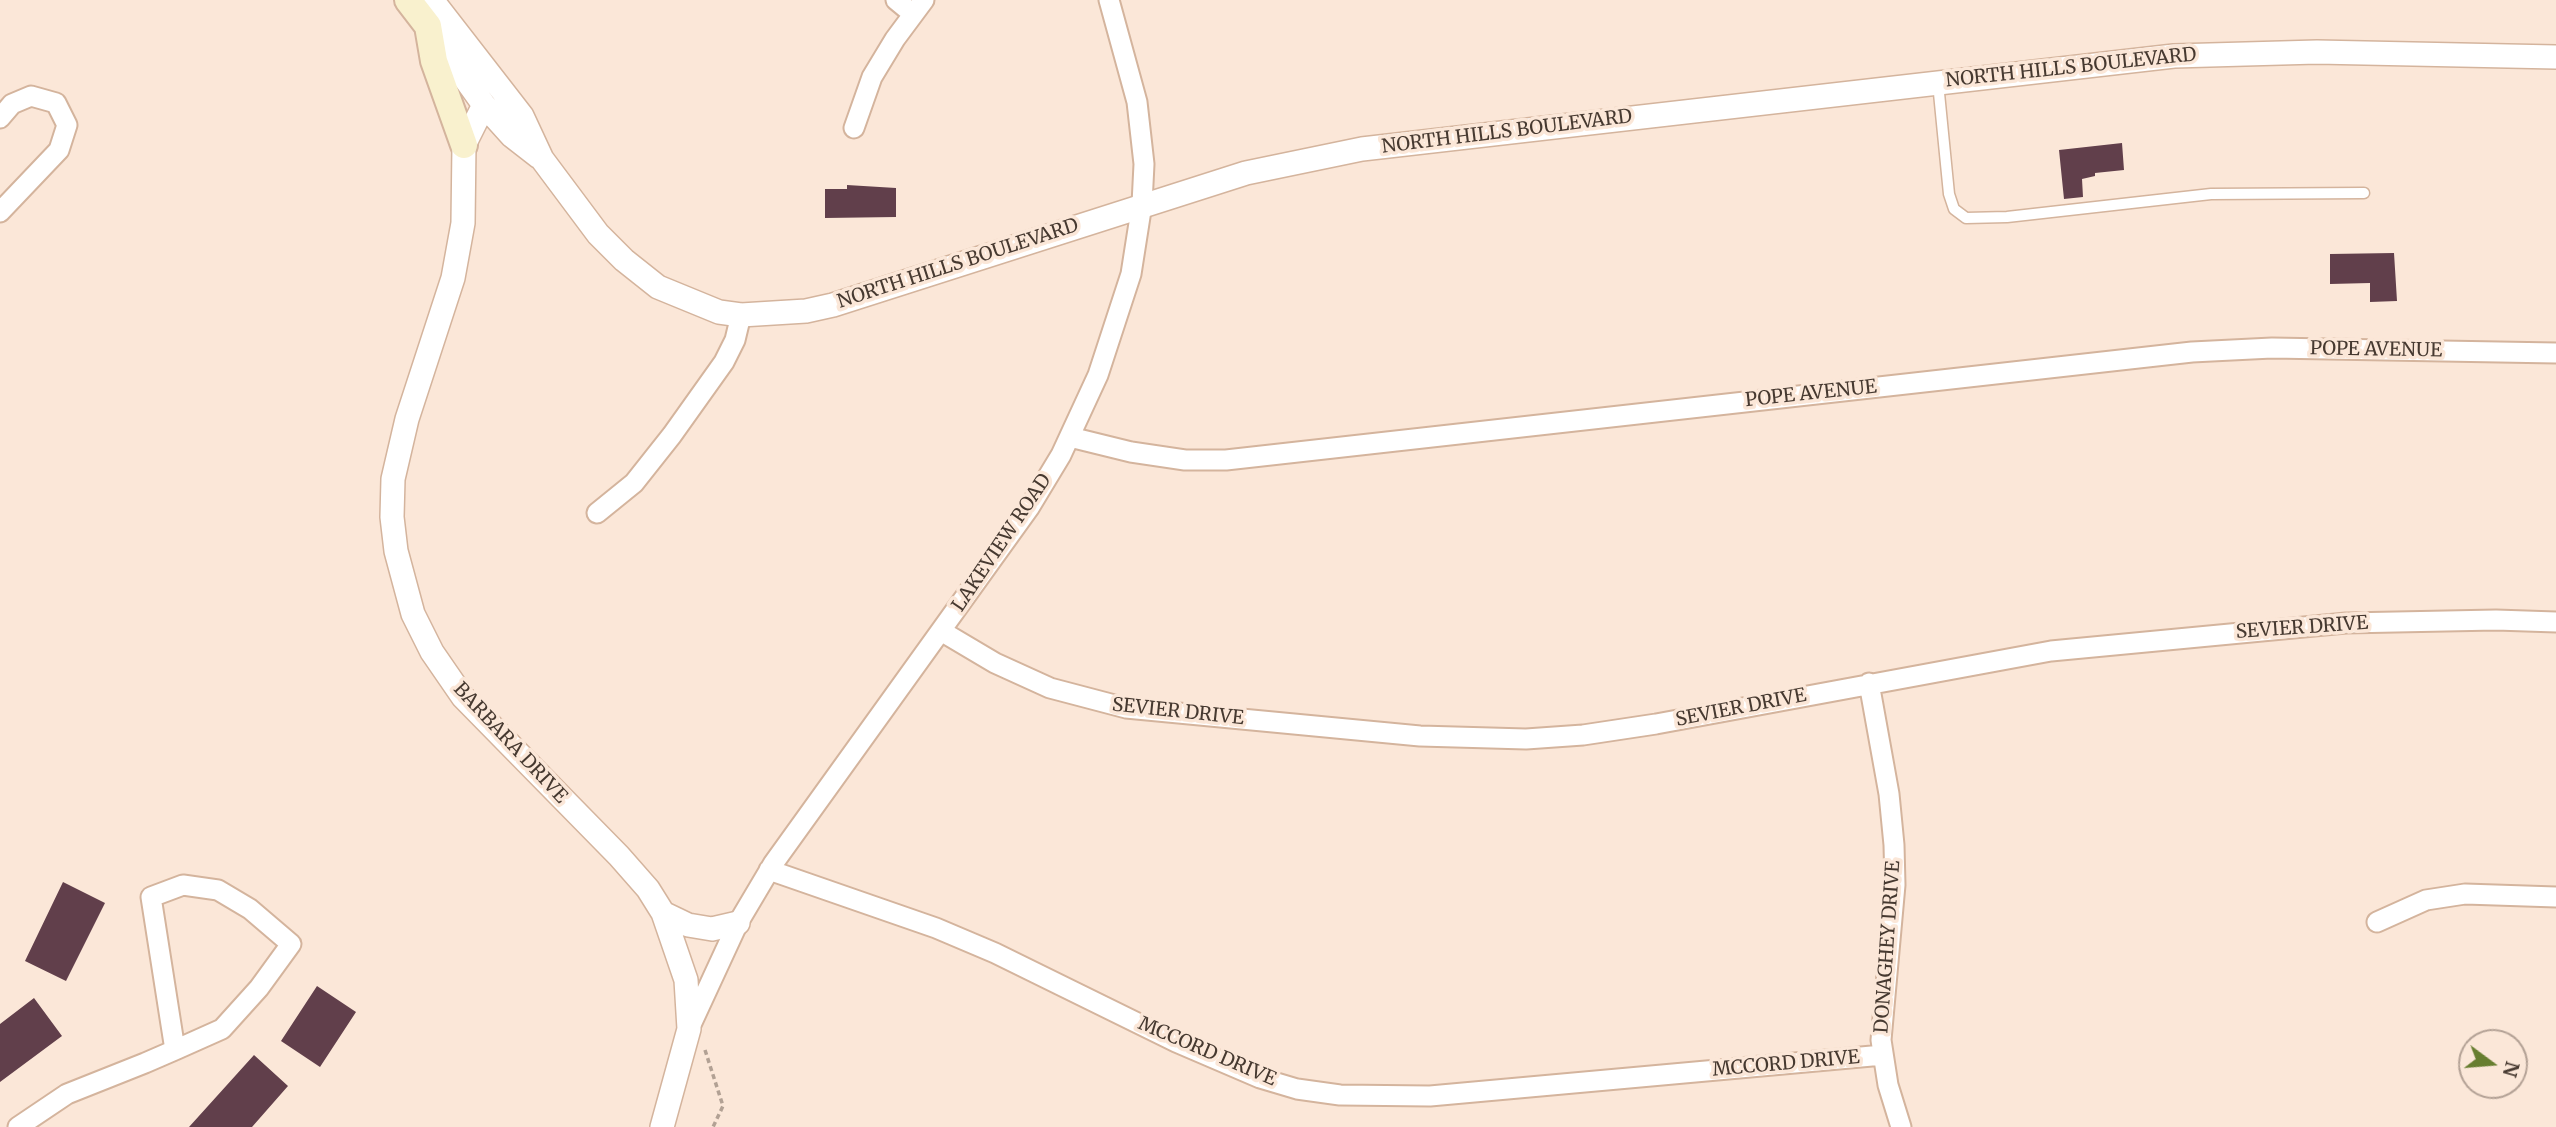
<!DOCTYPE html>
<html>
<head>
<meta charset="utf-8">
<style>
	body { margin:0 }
	#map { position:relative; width:2556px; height:1127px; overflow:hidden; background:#fbe7d8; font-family:Merriweather,serif }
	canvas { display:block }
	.north { position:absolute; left:2458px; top:1029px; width:70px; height:70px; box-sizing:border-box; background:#fbe7d8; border:2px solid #b3a195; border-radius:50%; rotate:106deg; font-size:19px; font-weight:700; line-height:28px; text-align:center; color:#463930 }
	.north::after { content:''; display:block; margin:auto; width:24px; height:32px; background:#677e30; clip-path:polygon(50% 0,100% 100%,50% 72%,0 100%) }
</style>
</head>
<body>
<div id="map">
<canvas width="2556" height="1127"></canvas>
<div class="north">N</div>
</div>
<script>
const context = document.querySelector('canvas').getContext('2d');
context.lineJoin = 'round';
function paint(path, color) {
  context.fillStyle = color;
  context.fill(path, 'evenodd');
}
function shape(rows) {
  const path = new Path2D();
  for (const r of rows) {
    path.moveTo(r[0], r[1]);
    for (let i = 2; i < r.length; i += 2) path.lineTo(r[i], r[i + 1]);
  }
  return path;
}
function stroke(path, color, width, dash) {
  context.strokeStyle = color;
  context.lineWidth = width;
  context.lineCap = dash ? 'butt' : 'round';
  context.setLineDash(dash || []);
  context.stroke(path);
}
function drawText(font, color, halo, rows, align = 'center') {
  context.font = font + ' Merriweather,serif';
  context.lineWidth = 7;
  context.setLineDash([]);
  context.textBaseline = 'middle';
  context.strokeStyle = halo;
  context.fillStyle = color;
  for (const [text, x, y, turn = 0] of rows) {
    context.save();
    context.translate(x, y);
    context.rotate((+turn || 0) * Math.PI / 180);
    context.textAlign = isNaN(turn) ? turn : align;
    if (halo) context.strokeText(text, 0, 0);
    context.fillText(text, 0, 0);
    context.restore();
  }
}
paint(shape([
	[2122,143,2124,170,2095,173,2095,176,2082,179,2083,197,2064,199,2059,150],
	[847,185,896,188,896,217,825,218,825,189,847,189],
	[2394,253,2397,301,2370,302,2370,283,2330,284,2330,254],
	[63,882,105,903,66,981,25,961],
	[317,986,356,1012,320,1067,281,1041],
	[34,998,62,1036,0,1082,0,1024],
	[254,1055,288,1086,252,1127,189,1127]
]), '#613f4b');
const service = shape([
	[1938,83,1949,194,1954,209,1966,218,2007,217,2211,194,2364,193]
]);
const minor = shape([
	[896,0,913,14],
	[0,118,12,104,31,96,56,103,67,125,59,150,0,212],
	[854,128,872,77,895,39,924,0],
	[1070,437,1131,452,1185,460,1226,460,2192,352,2272,348,2556,353],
	[597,513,634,483,672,435,724,362,735,340,741,315],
	[941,631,995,663,1050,688,1126,708,1420,736,1526,739,1583,735,1656,724,2051,651,2346,623,2496,620,2556,622],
	[1869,683,1889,794,1894,845,1895,885,1881,1040,1888,1085,1901,1127],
	[769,870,936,928,995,953,1176,1042,1260,1078,1297,1089,1340,1095,1430,1096,1883,1055],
	[2377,922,2426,900,2465,894,2556,897],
	[689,1029,738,923,773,864,1029,508,1061,455,1098,375,1131,274,1142,204,1144,164,1137,102,1109,0],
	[18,1127,67,1094,145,1063,175,1050,222,1029,259,988,291,944,250,909,218,890,183,885,151,897,175,1050]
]);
const tertiary = shape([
	[432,0,522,116,542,159,598,234,624,260,658,287,719,312,741,315,806,311,833,305,1246,173,1362,149,2174,56,2317,52,2556,57],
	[428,27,484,105,512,136,539,157],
	[484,105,464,145,463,223,453,278,407,419,393,479,392,517,396,551,413,614,432,652,463,697,619,856,648,889,663,913,686,980,689,1029,662,1127],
	[663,913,688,925,712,929,738,923]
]);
const secondary = shape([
	[408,0,428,26,434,61,464,145]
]);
stroke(service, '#d4b49d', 13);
stroke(minor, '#d4b49d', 23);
stroke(tertiary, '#d4b49d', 26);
stroke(secondary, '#d4b49d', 30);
stroke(shape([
	[705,1050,723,1106,713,1127]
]), '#b2a194', 3.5, [5, 3.5]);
stroke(service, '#fff', 10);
stroke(minor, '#fff', 19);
stroke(tertiary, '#fff', 23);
stroke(secondary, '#f9f1ce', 26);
drawText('19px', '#463930', '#fbe7d8', [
	["NORTH HILLS BOULEVARD",2071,68,-6],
	["NORTH HILLS BOULEVARD",1507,132,-7],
	["NORTH HILLS BOULEVARD",958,264,-18],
	["POPE AVENUE",2376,350,1],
	["POPE AVENUE",1811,394,-6],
	["LAKEVIEW ROAD",1002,543,-56],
	["SEVIER DRIVE",2302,628,-4],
	["SEVIER DRIVE",1741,708,-11],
	["SEVIER DRIVE",1178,712,6],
	["BARBARA DRIVE",510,743,47],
	["DONAGHEY DRIVE",1888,947,-86],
	["MCCORD DRIVE",1207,1052,23],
	["MCCORD DRIVE",1786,1064,-5]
]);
</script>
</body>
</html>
